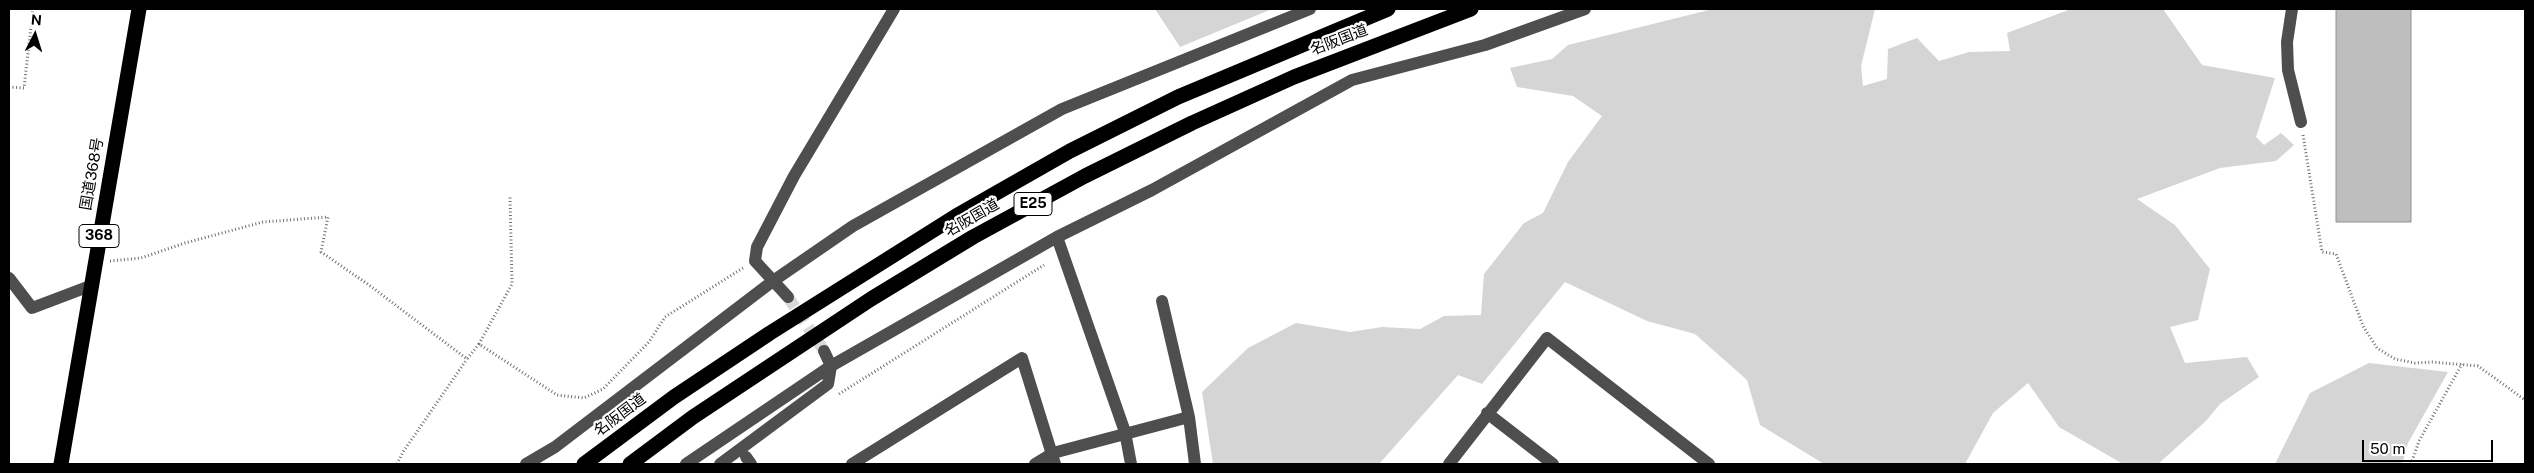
<!DOCTYPE html>
<html>
<head>
<meta charset="utf-8">
<style>
	body { margin:0 }
	#map { position:relative; width:2534px; height:473px; overflow:hidden; background:#fff; font-family:"Public Sans",sans-serif }
	canvas { display:block }
	.frame { position:absolute; inset:0; border:10px solid #000; pointer-events:none }
	.north { position:absolute; left:10px; top:10px; width:50px; height:50px; -webkit-text-stroke:4px #fff; paint-order:stroke; rotate:5deg; font-size:14px; font-weight:700; line-height:20px; text-align:center; color:#000 }
	.north::after { content:''; display:block; margin:auto; width:18px; height:22px; background:#000; clip-path:polygon(50% 0,100% 100%,50% 72%,0 100%) }
	.scale { position:absolute; left:2362px; top:440px; width:131px; height:22px; box-sizing:border-box; border:2px solid #000; border-top:0; padding-left:6px; font-size:15px; line-height:18px; white-space:nowrap; color:#000; -webkit-text-stroke:4px #fff; paint-order:stroke }
</style>
</head>
<body>
<div id="map">
<canvas width="2534" height="473"></canvas>
<div class="frame"></div>
<div class="north">N</div>
<div class="scale">50 m</div>
</div>
<script>
const context = document.querySelector('canvas').getContext('2d');
context.lineJoin = 'round';
function paint(path, color) {
  context.fillStyle = color;
  context.fill(path, 'evenodd');
}
function shape(rows) {
  const path = new Path2D();
  for (const r of rows) {
    path.moveTo(r[0], r[1]);
    for (let i = 2; i < r.length; i += 2) path.lineTo(r[i], r[i + 1]);
  }
  return path;
}
function stroke(path, color, width, dash) {
  context.strokeStyle = color;
  context.lineWidth = width;
  context.lineCap = dash ? 'butt' : 'round';
  context.setLineDash(dash || []);
  context.stroke(path);
}
function drawText(font, color, halo, rows, align = 'center') {
  context.font = font + ' "Public Sans","Noto Sans JP",sans-serif';
  context.lineWidth = 4.5;
  context.setLineDash([]);
  context.textBaseline = 'middle';
  context.strokeStyle = halo;
  context.fillStyle = color;
  for (const [text, x, y, turn = 0] of rows) {
    context.save();
    context.translate(x, y);
    context.rotate((+turn || 0) * Math.PI / 180);
    context.textAlign = isNaN(turn) ? turn : align;
    if (halo) context.strokeText(text, 0, 0);
    context.fillText(text, 0, 0);
    context.restore();
  }
}
paint(shape([
	[1155,9,1272,9,1180,47],
	[1713,9,1875,9,1861,66,1863,86,1887,79,1888,49,1917,38,1939,61,1969,52,2010,51,2007,33,2071,9,2163,9,2202,65,2275,78,2256,137,2264,145,2281,133,2294,145,2276,161,2220,168,2137,199,2175,225,2210,269,2198,320,2170,327,2185,363,2247,357,2259,377,2220,404,2206,421,2158,464,2123,464,2059,427,2028,383,1993,413,1965,464,1824,464,1760,425,1747,380,1695,334,1647,321,1565,282,1482,384,1458,375,1379,464,1213,464,1202,392,1248,348,1296,323,1350,332,1382,327,1420,329,1444,316,1481,315,1484,274,1524,223,1543,213,1568,162,1602,116,1573,96,1517,87,1510,68,1552,59,1568,45],
	[2369,363,2448,372,2408,443,2402,464,2275,464,2310,393]
]), '#d5d5d5');
const building = shape([
	[2336,9,2411,9,2411,222,2336,222,2336,9]
]);
paint(building, '#bebebe');
stroke(building, '#929292', 1);
stroke(shape([
	[788,297,824,351]
]), '#d9d9d9', 12, [12, 6]);
stroke(shape([
	[9,87,24,88,33,9],
	[2303,135,2322,252,2336,254,2363,326,2377,348,2395,359,2415,363,2432,362,2478,366,2525,400],
	[110,261,141,258,185,243,263,222,328,217,321,252,369,285,467,359,479,344,557,395,584,398,603,389,649,342,665,317,743,268],
	[479,344,512,284,510,197],
	[839,394,1044,265],
	[397,464,403,452,467,359],
	[2411,464,2419,441,2462,364]
]), '#707070', 3, [1, 2.5]);
stroke(shape([
	[2292,9,2287,42,2288,70,2301,122],
	[1057,237,1125,432,1131,464],
	[9,278,32,308,90,286],
	[788,297,755,261,757,247,794,176,894,9],
	[1162,301,1189,417,1195,464],
	[1487,413,1553,464],
	[746,457,751,464],
	[526,464,555,447,773,281,853,226,1062,109,1310,9],
	[686,464,831,366,1057,237,1152,190,1352,80,1485,45,1585,9],
	[720,464,828,384,831,366,824,351],
	[852,464,1022,358,1055,464],
	[1035,464,1053,453,1189,417],
	[1449,464,1547,338,1709,464]
]), '#4e4e4e', 12);
stroke(shape([
	[61,464,139,9],
	[584,464,674,397,770,333,956,216,1070,151,1178,97,1388,9],
	[630,464,693,417,871,299,973,237,1085,176,1192,123,1294,77,1471,9]
]), '#000', 15);
for (const [x, y, w] of [
	[1033,204,38],
	[99,236,40]
]) {
  const box = new Path2D();
  box.roundRect(x - w / 2, y - 11.5, w, 23, 4);
  context.fillStyle = '#fff';
  context.fill(box);
  stroke(box, '#000', 1);
}
drawText('bold 14px', '#000', null, [
	["E25",1033,204],
	["368",99,236]
]);
drawText('15px', '#000', '#fff', [
	["名阪国道",1339,40,-21],
	["国道368号",92,174,-80],
	["名阪国道",972,218,-30],
	["名阪国道",620,415,-37]
]);
</script>
</body>
</html>
